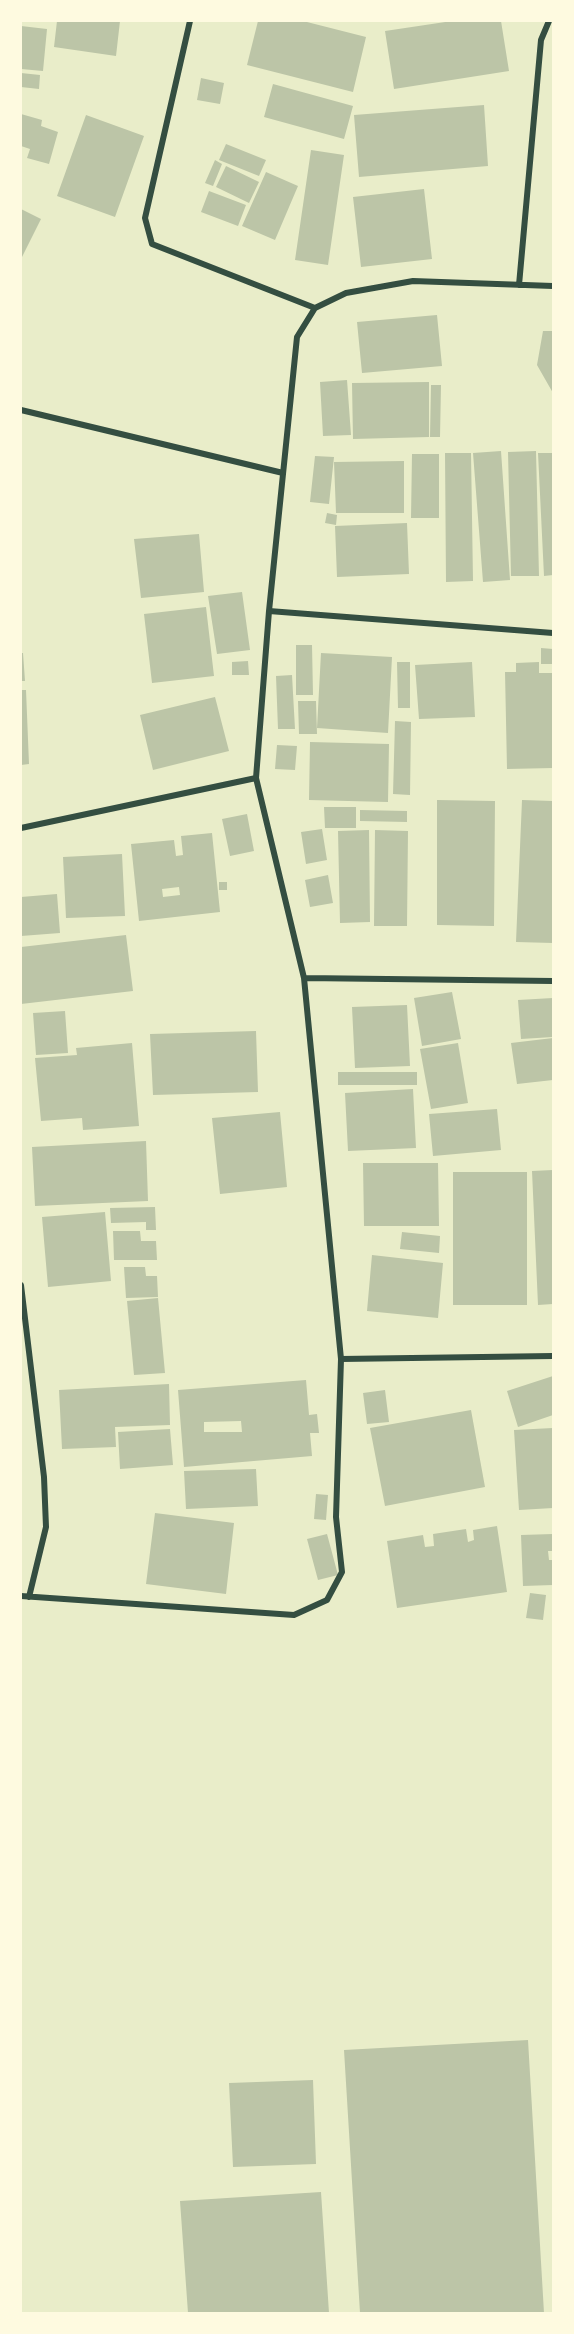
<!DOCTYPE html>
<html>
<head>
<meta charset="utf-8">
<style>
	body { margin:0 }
	#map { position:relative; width:574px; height:2334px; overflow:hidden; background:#e9edc9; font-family:Mulish,sans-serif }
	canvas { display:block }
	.frame { position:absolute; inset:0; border:22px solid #fefae0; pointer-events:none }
</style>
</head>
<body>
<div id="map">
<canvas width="574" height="2334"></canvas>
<div class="frame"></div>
</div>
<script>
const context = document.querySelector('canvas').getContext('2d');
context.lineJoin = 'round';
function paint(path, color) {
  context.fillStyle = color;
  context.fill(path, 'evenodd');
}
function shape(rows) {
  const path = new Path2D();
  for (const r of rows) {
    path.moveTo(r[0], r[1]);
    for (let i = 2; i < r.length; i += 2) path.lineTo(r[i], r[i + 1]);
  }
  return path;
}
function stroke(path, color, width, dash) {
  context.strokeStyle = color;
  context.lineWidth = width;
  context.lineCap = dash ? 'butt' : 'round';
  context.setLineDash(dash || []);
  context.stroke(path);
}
paint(shape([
	[57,21,120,21,116,56,54,47],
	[258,21,303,21,366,37,353,92,247,65],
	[452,21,501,21,509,71,394,89,385,31],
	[21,26,47,29,43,71,21,69],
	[21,73,40,75,39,89,21,87],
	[201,78,224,83,220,104,197,100],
	[273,84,353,106,344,139,264,117],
	[484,105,488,166,359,177,354,115],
	[21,114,42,120,41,126,58,132,49,164,27,158,30,149,21,146],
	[86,115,144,136,115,217,57,196],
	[226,144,266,160,259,176,219,160],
	[311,150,344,155,328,265,295,260],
	[215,160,222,164,213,186,205,183],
	[226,166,259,182,249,203,216,187],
	[266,172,298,186,275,240,242,226],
	[424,189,432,259,361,267,353,197],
	[209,191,246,205,238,226,201,212],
	[21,209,41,219,21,259],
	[437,315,442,366,362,373,357,322],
	[543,331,553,331,553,393,537,365],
	[347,380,351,435,323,436,320,382],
	[429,382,429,437,353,439,352,383],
	[431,385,441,385,440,437,430,437],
	[501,451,510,580,483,582,473,453],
	[536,451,539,576,511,576,508,452],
	[445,453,471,453,473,581,446,582],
	[538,453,553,453,553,575,544,576],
	[412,454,439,454,439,518,411,518],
	[315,456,334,457,329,504,310,502],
	[404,461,404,513,336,513,334,462],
	[327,513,337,515,336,525,325,523],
	[407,523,409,574,337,577,335,526],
	[199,534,204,592,141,598,134,539],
	[242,592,250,650,217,654,208,596],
	[206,607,214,676,152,683,144,614],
	[296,645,312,645,313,695,296,695],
	[541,648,553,649,553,664,541,664],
	[21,653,23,653,25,681,21,681],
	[321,653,392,657,388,733,317,728],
	[248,661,249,675,232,675,232,662],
	[397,662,410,662,410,708,398,708],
	[472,662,475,717,419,719,415,665],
	[539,662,539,673,552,673,553,768,507,769,505,672,516,672,516,663],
	[292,675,295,729,278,729,276,676],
	[21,690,26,690,29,764,21,765],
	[215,697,229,751,153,770,140,715],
	[298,701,316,701,317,734,299,734],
	[395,721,411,722,410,795,393,794],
	[310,742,389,744,388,802,309,800],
	[277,745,297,746,295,770,275,769],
	[437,800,495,801,494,926,437,925],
	[522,800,553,801,553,943,516,942],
	[324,807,356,807,356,828,325,828],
	[360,810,407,811,407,822,360,821],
	[247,814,254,851,230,856,222,819],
	[322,829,327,860,306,864,301,832],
	[369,830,370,922,340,923,338,831],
	[375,830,408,831,407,926,374,926],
	[212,833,220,912,139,921,131,844,174,840,176,856,183,855,181,836],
	[179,887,180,895,163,897,162,889],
	[122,854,125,916,66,918,63,857],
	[328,875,333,903,310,907,305,880],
	[219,882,227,882,227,890,219,890],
	[57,894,60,933,21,936,21,897],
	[126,935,133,991,21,1004,21,947],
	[452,992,461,1039,422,1046,414,998],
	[553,998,553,1037,521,1039,518,1000],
	[407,1005,410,1066,355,1068,352,1007],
	[65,1011,68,1053,36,1055,33,1013],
	[256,1031,258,1092,153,1095,150,1034],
	[553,1038,553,1080,517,1084,511,1043],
	[132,1043,139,1126,83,1130,82,1118,41,1121,35,1058,77,1055,76,1048],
	[458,1043,468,1103,431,1109,420,1049],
	[338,1072,417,1072,417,1085,338,1085],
	[413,1089,416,1148,348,1151,345,1093],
	[497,1109,501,1150,433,1156,429,1114],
	[280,1112,287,1187,220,1194,212,1118],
	[146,1141,148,1201,35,1206,32,1147],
	[363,1163,438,1163,439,1226,364,1226],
	[553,1170,553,1304,538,1305,532,1171],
	[453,1172,527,1172,527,1305,453,1305],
	[155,1207,156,1230,146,1230,146,1222,111,1223,110,1208],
	[105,1212,111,1281,48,1287,42,1217],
	[113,1231,140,1231,141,1241,156,1241,157,1260,114,1260],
	[402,1232,440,1236,439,1253,400,1249],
	[372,1255,443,1263,438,1318,367,1311],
	[124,1267,145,1267,146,1276,157,1276,158,1297,126,1298],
	[158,1298,165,1373,134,1375,127,1301],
	[553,1376,553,1415,518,1427,507,1391],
	[306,1380,309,1415,317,1414,319,1433,310,1433,312,1456,184,1467,178,1390],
	[241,1421,242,1432,204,1432,204,1422],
	[169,1384,170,1425,115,1427,116,1447,62,1449,59,1390],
	[385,1390,389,1422,367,1424,363,1393],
	[471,1410,485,1487,385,1506,370,1428],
	[553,1428,553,1508,519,1510,514,1430],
	[170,1429,173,1465,120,1469,118,1432],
	[256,1469,258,1506,186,1509,184,1471],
	[316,1494,328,1495,326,1520,314,1519],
	[155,1513,234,1523,226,1594,146,1584],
	[497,1526,507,1592,397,1608,387,1541,423,1535,425,1547,434,1546,433,1534,466,1529,468,1542,474,1540,473,1530],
	[327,1534,338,1575,318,1580,307,1539],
	[553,1534,553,1551,548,1551,549,1560,553,1560,553,1585,523,1586,521,1535],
	[530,1593,546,1595,543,1620,526,1618],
	[528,2040,544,2313,360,2313,344,2050],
	[313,2080,316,2164,233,2167,229,2083],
	[321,2192,329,2313,188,2313,180,2201]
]), '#bcc5a7');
stroke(shape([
	[190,21,145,218,152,244,315,308],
	[519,285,541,40,549,21],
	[21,410,283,473],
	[269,611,553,633],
	[21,828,256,778],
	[304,978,553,981],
	[21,1285,44,1477,46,1527,29,1597],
	[341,1359,553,1356],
	[21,1596,294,1615,327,1600,342,1572,336,1517,341,1359,304,978,256,778,269,611,297,337,315,308,346,293,413,281,553,286]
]), '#344e41', 6);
</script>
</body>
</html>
